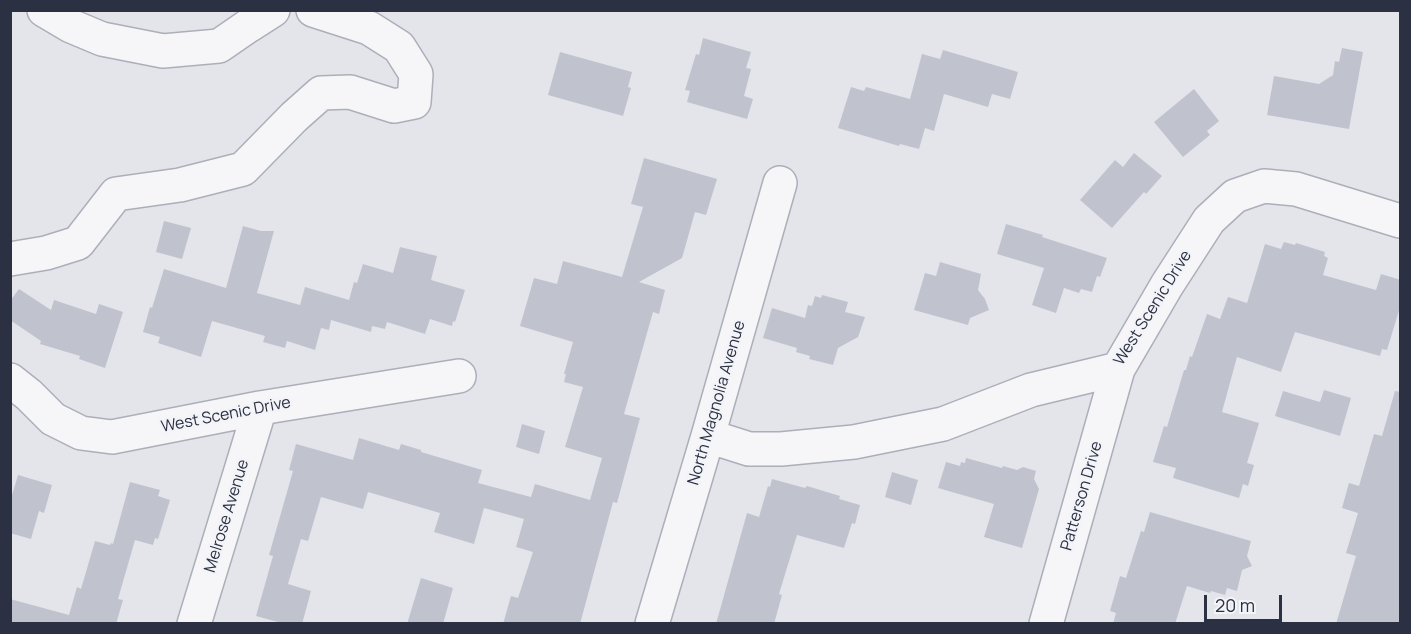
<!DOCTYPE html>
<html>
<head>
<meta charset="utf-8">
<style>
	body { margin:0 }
	#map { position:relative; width:1411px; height:634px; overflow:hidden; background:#e3e5eb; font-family:Manrope,sans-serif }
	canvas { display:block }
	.frame { position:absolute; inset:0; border:12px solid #2b3043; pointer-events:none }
	.scale { position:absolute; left:1204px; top:595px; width:78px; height:27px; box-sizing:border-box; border:3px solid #2b3043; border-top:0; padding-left:8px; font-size:18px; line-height:21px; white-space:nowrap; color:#2b3043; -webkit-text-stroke:4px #f3f4f8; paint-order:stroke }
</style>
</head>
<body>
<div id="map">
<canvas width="1411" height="634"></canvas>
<div class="frame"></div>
<div class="scale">20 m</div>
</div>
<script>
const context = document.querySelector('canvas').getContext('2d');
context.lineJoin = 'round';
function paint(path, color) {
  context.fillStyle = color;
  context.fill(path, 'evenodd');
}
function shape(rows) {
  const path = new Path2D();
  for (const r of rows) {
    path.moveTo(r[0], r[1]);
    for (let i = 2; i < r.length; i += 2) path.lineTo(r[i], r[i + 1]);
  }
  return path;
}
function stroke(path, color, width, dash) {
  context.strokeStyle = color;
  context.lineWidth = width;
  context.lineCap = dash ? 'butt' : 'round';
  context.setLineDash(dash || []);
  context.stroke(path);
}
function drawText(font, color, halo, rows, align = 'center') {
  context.font = font + ' Manrope,sans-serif';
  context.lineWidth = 5;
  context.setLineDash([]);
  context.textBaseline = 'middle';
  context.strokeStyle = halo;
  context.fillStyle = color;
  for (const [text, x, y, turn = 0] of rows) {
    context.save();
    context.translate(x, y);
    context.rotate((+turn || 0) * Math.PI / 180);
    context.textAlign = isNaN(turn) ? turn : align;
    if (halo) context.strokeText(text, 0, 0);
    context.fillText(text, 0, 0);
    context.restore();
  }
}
paint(shape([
	[703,38,751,52,746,68,751,69,744,96,753,99,747,119,687,102,690,91,685,90,696,54,699,55],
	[1342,48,1363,52,1349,129,1267,115,1274,76,1319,84,1333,75,1335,61,1339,62],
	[943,50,1018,72,1010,99,992,94,988,107,944,94,934,131,925,128,919,149,900,144,899,146,838,128,851,87,864,91,866,87,910,99,922,54,940,59],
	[560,52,632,72,628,87,631,88,623,116,548,95],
	[1194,89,1219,121,1207,131,1210,135,1183,157,1154,122],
	[1134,153,1162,176,1146,194,1144,192,1112,228,1080,200,1115,160,1123,167],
	[644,158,717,179,706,215,695,212,682,258,639,282,665,290,659,314,653,312,624,414,640,418,617,503,613,502,580,624,503,624,511,596,518,598,533,552,516,547,524,519,484,508,474,544,434,532,440,513,368,492,363,509,321,497,308,541,301,539,288,584,311,591,302,624,285,624,256,616,273,556,269,555,293,471,289,470,296,444,353,460,359,438,399,450,401,444,421,450,421,452,482,470,478,483,531,497,535,484,590,500,602,458,565,447,583,387,564,382,566,374,564,374,573,342,520,326,534,278,557,284,563,261,622,277,643,207,631,204],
	[164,221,191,228,182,259,156,252],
	[1006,224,1043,235,1042,237,1107,258,1100,277,1097,276,1092,292,1081,289,1079,293,1064,288,1056,313,1032,305,1044,268,997,254],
	[243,226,261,231,274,231,257,293,300,305,305,287,349,300,354,282,357,283,363,264,393,273,400,247,437,256,431,280,465,290,455,322,453,321,452,326,430,319,425,334,387,322,385,329,372,326,371,332,331,320,329,330,321,328,315,350,287,341,285,348,263,342,265,336,212,321,201,357,158,343,160,337,143,332,150,307,152,308,164,269,226,288],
	[1284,242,1295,245,1296,243,1325,252,1324,256,1328,258,1323,275,1376,290,1381,274,1401,280,1401,304,1387,350,1382,349,1380,356,1295,332,1281,372,1237,357,1222,412,1259,423,1247,463,1254,465,1248,486,1243,484,1239,498,1173,478,1176,468,1153,462,1164,426,1167,427,1184,370,1186,370,1190,356,1192,357,1207,314,1220,319,1228,297,1247,303,1265,244,1281,249],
	[940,262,981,274,978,290,985,299,989,310,970,318,968,325,914,310,925,273,936,276],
	[19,289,51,310,54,300,96,314,99,304,123,312,105,368,79,359,80,356,40,344,41,341,10,320,10,301],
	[822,295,848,302,845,312,865,317,858,337,838,348,833,365,809,359,810,356,796,352,797,348,763,338,772,308,805,318,808,305,812,306,815,296,821,298],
	[1324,390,1351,398,1340,436,1275,416,1283,391,1320,402],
	[1395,391,1401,392,1401,624,1336,624,1356,556,1346,553,1358,513,1342,508,1349,483,1359,486,1374,434,1382,436],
	[522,424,545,431,539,454,516,447],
	[966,458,1002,468,1003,466,1017,470,1023,467,1036,471,1034,479,1039,489,1022,548,984,537,994,504,938,488,946,462,960,466,961,462,965,463],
	[892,472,918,480,911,505,885,497],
	[18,475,52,485,44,513,39,511,31,539,10,533,10,502],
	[772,479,805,488,807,486,840,496,839,499,860,505,855,524,852,523,844,548,797,535,779,594,782,595,774,624,716,624,747,513,759,517,768,486,770,487],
	[130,482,160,490,158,496,170,500,158,539,155,538,153,545,135,540,118,599,123,600,116,624,10,624,10,599,69,615,77,587,81,589,95,541,110,545,111,543,113,544],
	[1150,512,1251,541,1247,556,1252,566,1242,570,1237,591,1227,588,1225,595,1211,591,1210,593,1187,586,1175,624,1113,624,1116,613,1110,611,1120,576,1126,578,1141,531,1144,532],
	[421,578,453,588,443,624,407,624]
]), '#c0c3ce');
const minor = shape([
	[44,10,71,26,102,39,163,51,219,46,248,26,273,10],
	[10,259,46,253,78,243,116,194,180,185,243,169,294,117,321,93,350,92,394,106,414,102,416,74,399,47,369,28,313,10],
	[10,380,29,395,53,419,81,433,112,437,260,408,459,376],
	[708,436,749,449,781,449,854,442,943,424,1031,390,1118,369,1167,285,1209,220,1235,196,1264,186,1296,189,1400,221],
	[194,624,260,408],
	[652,624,708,436,780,183],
	[1046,624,1118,369]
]);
stroke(minor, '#acafb9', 36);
stroke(minor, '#f6f6f9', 33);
drawText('16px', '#2b3043', '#f3f4f8', [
	["West Scenic Drive",1153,308,-58],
	["North Magnolia Avenue",717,403,-74],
	["West Scenic Drive",226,415,-11],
	["Patterson Drive",1082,496,-74],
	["Melrose Avenue",227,516,-73]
]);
</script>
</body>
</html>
